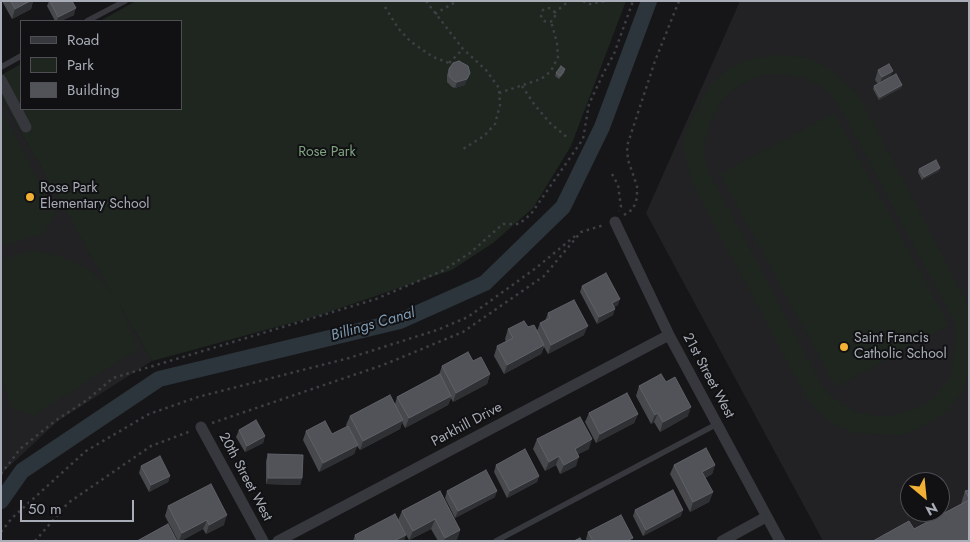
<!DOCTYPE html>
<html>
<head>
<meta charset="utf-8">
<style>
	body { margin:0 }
	#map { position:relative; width:970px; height:542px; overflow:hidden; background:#161618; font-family:Jost,sans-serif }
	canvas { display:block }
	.frame { position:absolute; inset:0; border:2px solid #a8adb8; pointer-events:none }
	.legend { position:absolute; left:20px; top:20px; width:162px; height:90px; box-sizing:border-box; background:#111113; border:1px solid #4d4f55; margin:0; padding:6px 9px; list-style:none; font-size:15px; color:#a8adb8 }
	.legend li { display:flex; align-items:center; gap:10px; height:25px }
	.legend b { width:25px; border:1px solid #4d4f55 }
	.north { position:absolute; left:900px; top:472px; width:50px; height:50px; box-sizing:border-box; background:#111113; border:1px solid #4d4f55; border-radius:50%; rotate:152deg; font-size:14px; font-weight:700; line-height:20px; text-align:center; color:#a8adb8 }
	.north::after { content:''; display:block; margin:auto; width:18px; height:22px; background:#f2b134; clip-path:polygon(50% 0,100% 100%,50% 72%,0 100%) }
	.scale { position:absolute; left:20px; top:500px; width:114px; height:22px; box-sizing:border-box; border:2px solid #a8adb8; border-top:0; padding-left:6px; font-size:15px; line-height:18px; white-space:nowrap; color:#a8adb8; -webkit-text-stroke:4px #111113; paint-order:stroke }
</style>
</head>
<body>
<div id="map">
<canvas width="970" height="542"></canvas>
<div class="frame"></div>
<ul class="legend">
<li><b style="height:6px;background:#37383d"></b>Road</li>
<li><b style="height:14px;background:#1e261f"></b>Park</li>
<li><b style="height:14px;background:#525359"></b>Building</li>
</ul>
<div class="north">N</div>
<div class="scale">50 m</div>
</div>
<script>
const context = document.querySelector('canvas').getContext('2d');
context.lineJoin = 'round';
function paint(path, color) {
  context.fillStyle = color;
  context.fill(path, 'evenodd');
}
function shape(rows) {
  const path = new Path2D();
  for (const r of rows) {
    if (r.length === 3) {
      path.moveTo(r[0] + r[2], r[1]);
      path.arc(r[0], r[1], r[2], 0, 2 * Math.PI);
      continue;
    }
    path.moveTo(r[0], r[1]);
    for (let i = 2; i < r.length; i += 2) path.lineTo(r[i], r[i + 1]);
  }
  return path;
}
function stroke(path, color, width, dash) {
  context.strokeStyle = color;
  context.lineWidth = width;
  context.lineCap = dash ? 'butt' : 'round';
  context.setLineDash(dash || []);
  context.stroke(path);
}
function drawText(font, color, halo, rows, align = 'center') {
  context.font = font + ' Jost,sans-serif';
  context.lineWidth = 4;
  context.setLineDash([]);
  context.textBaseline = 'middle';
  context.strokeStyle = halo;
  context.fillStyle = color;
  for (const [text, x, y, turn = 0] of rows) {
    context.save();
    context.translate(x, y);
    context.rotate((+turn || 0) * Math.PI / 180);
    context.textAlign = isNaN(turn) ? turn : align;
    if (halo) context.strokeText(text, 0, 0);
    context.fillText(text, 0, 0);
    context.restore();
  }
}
paint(shape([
	[740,1,969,1,969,541,823,541,646,213],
	[910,482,940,482,940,512,910,512],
	[1,97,152,361,58,421,1,474]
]), '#222225');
paint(shape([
	[136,1,626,1,571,146,533,208,493,243,452,270,317,316,152,361,118,302,138,349,33,416,11,407,1,375,1,259,31,251,60,256,89,269,113,294,1,97,1,75,21,64,21,109,181,109,181,21,100,21],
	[778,55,806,57,831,70,853,89,866,109,969,307,969,377,960,395,945,413,925,425,903,435,854,433,833,424,817,410,806,396,693,185,687,165,683,145,687,128,710,85,729,68,754,58],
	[784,74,806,78,829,92,841,109,955,323,957,336,950,378,934,398,920,407,897,415,877,416,858,413,837,401,823,388,710,174,703,155,706,135,714,115,723,98,740,85,760,75],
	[1,109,55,213,44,233,1,247],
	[834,113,949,325,836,387,720,174]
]), '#1e261f');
stroke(shape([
	[1,501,22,471,159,379,400,321,485,283,563,207,602,127,649,1]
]), '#2c353c', 16);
stroke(shape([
	[426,1,463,49,486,70,499,88,500,105,495,124,484,136,463,149],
	[583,1,590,4,605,1],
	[385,7,398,28,410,41,433,57,449,63],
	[548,15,7],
	[554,13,569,1],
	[435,14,457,1],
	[451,69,449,63,463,49],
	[522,86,534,104,550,123,569,139],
	[499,93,541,79,551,71,558,57,557,43,551,21],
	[612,174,618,185,621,207,619,211],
	[624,215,633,209,637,198,637,186,628,160,627,146,655,61,679,1],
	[212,423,383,365,463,332,544,276,581,232,604,225],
	[1,474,20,449,55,421,87,400,113,378,376,299,442,271,470,253,503,224,519,224,531,214,583,139,589,104,604,72,614,54,633,1],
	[1,532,12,518,86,451,149,414,198,397,349,358,437,330,468,317,536,268,575,236],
	[35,541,68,503,151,446,191,431]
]), '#3d3f44', 2.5, [2.5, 4]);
stroke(shape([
	[87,21,125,1],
	[1,67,21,56],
	[496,541,717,424]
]), '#37383d', 5.5);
stroke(shape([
	[1,80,26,127],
	[615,222,669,335,780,541],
	[201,427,263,541],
	[278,541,669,335],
	[722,541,766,517]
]), '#37383d', 11);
paint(shape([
	[2,1,33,1,31,9,12,19],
	[49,1,72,1,74,15,61,21,55,21,47,6],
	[449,69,465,85,455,88,452,87,447,82,447,75],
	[565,69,564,73,559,79,555,76,556,73],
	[878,70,902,85,901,88,879,100,873,89,874,86,878,84,875,80],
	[919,169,939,171,922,180,918,172],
	[582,286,618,305,614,307,613,315,597,324,580,292],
	[548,313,584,335,548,354,544,347,541,354,504,374,494,356,497,346,506,342,505,339,508,329,528,327,537,331,540,323,545,321],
	[473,361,490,374,487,384,453,402,451,398,448,405,405,428,402,422,400,429,360,450,357,446,354,454,319,472,303,440,306,431,332,434,347,427,346,425,350,416,395,404,397,397,439,375,442,366],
	[666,382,688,416,660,432,654,422,651,424,636,396,639,386],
	[589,413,638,414,634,423,596,443,585,422],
	[239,430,265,436,263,443,245,452,236,437],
	[537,439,589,449,578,454,576,466,560,474,556,465,545,471,533,449],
	[268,454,302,478,300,485,266,484,266,461],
	[496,465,539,476,537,482,507,498,494,472],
	[674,465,715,465,712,474,705,478,713,492,709,502,690,512,670,474],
	[141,466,170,476,168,482,149,492,139,473],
	[969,490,969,541,914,529,961,504,965,491],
	[440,491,460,530,457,539,454,541,438,541,431,529,409,540,398,520,402,511],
	[447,491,495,497,455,518,445,498],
	[168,506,224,525,206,534,203,529,181,541,178,541,165,516],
	[635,510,681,516,643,536,633,516],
	[588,532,632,541,587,541,586,539],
	[355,535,358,541,353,541]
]), '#47494d');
paint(shape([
	[30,1,33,1,31,9,12,19,15,9],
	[76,8,74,15,61,21,57,21,58,17],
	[893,71,889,80,879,86,882,77],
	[470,73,465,85,455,88,457,82],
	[902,85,901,88,879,100,880,97],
	[940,168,939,171,922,180,924,177],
	[620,299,618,305,610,309,612,303],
	[615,309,613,315,597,324,599,317],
	[588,326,584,335,548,354,551,345],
	[544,345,541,354,504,374,507,365],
	[490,374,487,384,453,402,456,393],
	[451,396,448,405,405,428,409,418],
	[691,407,688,416,660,432,663,422],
	[658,413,654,422,651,424,655,415],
	[638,414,634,423,596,443,600,434],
	[403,420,400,429,360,450,363,441],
	[265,436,263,443,245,452,247,446],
	[592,439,589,449,571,458,575,449],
	[358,445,354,454,319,472,323,463],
	[559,456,556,465,545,471,549,462],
	[579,457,576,466,560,474,564,465],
	[715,465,712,474,698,481,702,472],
	[170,476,168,482,149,492,151,485],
	[539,476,537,482,507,498,510,491],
	[268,478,302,478,300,485,266,484],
	[497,491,495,497,455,518,458,511],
	[713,492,709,502,690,512,693,502],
	[683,510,681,516,643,536,646,530],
	[227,515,224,525,206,534,209,525],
	[435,519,431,529,409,540,413,531],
	[207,520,203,529,181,541,179,541,182,533],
	[460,530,457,539,454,541,444,541,445,538],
	[406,535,404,541,394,541]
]), '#2f3033');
const building = shape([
	[11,1,30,1,15,9,11,1],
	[50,1,72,1,76,8,58,17,50,1],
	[459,61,468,66,470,73,467,79,457,82,454,81,449,76,449,69,453,63,459,61],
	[889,64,893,71,882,77,878,70,889,64],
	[561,66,565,69,560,76,556,73,561,66],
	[896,74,902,85,880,97,874,86,896,74],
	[936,160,940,168,924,177,919,169,936,160],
	[606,273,620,299,612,303,615,309,599,317,582,286,606,273],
	[574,300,588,326,551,345,540,323,550,318,548,313,574,300],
	[524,321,528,327,534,325,544,345,507,365,497,346,513,338,508,329,524,321],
	[468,352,473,361,481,357,490,374,456,393,442,366,468,352],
	[440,374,451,396,409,418,397,397,440,374],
	[661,374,666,382,675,377,691,407,663,422,658,413,655,415,639,386,661,374],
	[627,393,638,414,600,434,589,413,627,393],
	[390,395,403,420,363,441,350,416,390,395],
	[580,417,592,439,575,449,579,457,564,465,559,456,549,462,537,439,580,417],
	[256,420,265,436,247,446,239,430,256,420],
	[325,421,332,434,348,426,358,445,323,463,306,431,325,421],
	[706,448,715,465,702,472,713,492,693,502,674,465,706,448],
	[525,449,539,476,510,491,496,465,525,449],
	[268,454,303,455,302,478,268,478,268,454],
	[160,456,170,476,151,485,141,466,160,456],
	[486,470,497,491,458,511,447,491,486,470],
	[211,484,227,515,209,525,207,520,182,533,168,506,211,484],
	[673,490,683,510,646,530,635,510,673,490],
	[969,490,969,498,965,491,969,490],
	[440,491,460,530,445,538,435,519,413,531,402,511,440,491],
	[969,500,969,541,873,541,909,521,914,529,969,500],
	[395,514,406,535,394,541,358,541,355,535,395,514],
	[621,515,633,538,627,541,593,541,588,532,621,515],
	[168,524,177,541,137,541,168,524],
	[580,538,582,541,574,541,580,538]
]);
paint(building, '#525359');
stroke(building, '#5f6168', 1);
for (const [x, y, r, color] of [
	[30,197,5,"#f2b134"],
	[844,347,5,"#f2b134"]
]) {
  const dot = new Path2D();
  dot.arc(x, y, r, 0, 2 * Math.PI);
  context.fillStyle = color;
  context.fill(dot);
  stroke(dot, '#111113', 2);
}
drawText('14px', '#7fa381', '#111113', [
	["Rose Park",327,153]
]);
drawText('14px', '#a8adb8', '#111113', [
	["Rose Park",40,189],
	["Elementary School",40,205],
	["Saint Francis",854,339],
	["Catholic School",854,355]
], 'left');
drawText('14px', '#a8adb8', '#111113', [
	["21st Street West",708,376,62],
	["Parkhill Drive",467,425,-28],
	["20th Street West",245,477,62]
]);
drawText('italic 15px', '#7f9bb3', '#111113', [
	["Billings Canal",373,325,-16]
]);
</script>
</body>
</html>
